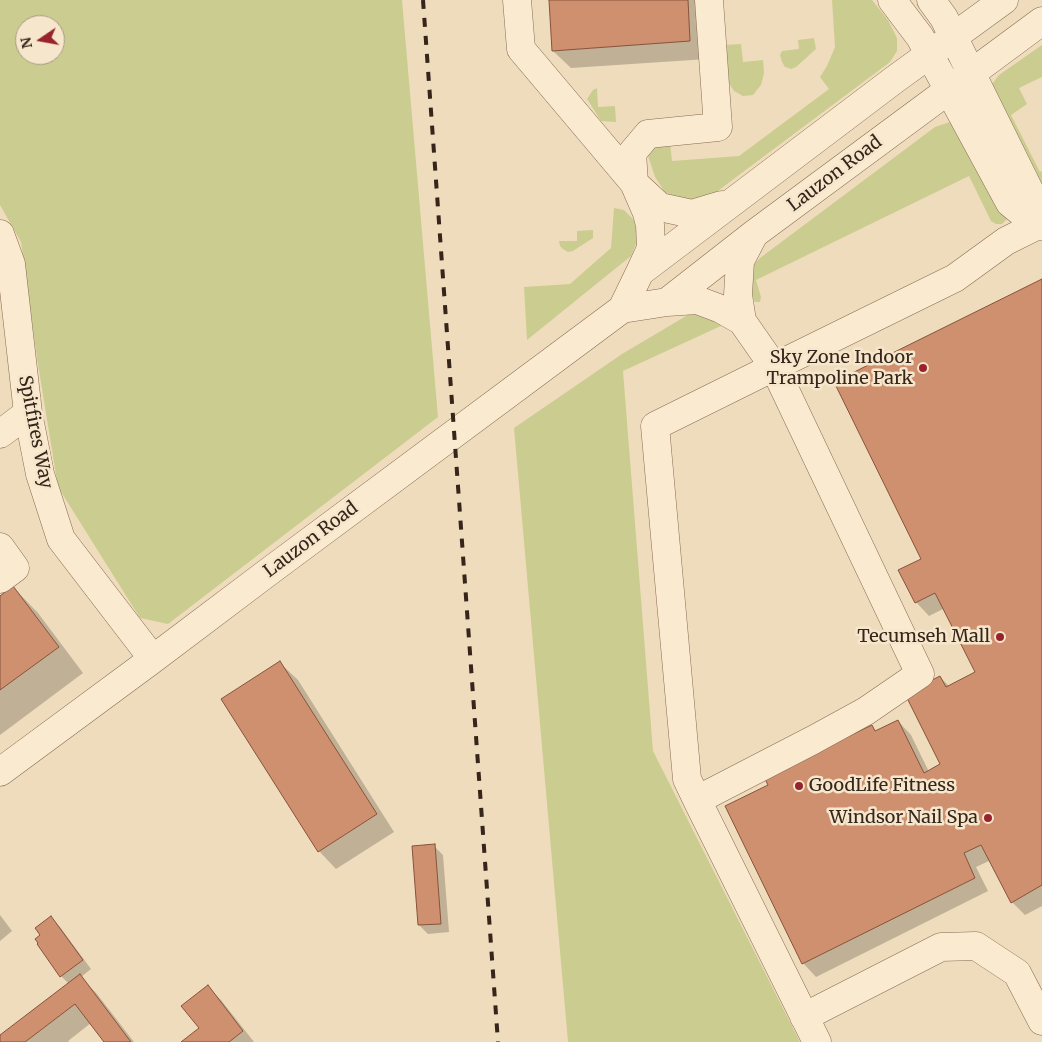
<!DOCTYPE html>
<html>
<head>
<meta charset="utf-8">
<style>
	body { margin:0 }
	#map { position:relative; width:1042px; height:1042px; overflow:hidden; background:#efdcbc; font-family:Merriweather,serif }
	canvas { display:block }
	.north { position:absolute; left:15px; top:15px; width:50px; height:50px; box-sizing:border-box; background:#f6e6cc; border:1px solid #a99985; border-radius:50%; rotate:258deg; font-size:14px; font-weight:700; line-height:20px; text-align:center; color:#35251a }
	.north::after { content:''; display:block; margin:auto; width:18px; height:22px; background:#98232d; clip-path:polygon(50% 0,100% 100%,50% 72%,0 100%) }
</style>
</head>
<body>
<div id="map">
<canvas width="1042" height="1042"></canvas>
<div class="north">N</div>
</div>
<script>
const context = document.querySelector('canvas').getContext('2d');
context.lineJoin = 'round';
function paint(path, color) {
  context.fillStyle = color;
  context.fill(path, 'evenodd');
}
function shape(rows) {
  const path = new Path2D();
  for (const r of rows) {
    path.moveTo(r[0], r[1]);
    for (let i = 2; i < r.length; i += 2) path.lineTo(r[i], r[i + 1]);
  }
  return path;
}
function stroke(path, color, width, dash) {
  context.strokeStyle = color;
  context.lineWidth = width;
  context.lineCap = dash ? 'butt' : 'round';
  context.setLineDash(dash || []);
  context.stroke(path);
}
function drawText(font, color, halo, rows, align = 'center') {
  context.font = font + ' Merriweather,serif';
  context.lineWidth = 5;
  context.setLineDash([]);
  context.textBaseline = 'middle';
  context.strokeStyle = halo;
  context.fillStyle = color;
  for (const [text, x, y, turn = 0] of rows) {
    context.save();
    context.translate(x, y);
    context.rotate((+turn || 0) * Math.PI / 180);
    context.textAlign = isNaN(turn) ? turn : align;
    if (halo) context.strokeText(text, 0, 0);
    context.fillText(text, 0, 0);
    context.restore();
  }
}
paint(shape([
	[0,0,402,0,438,417,168,624,140,618,58,487,37,358,21,242,0,205],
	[25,25,55,25,55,55,25,55],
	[832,0,872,0,888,20,897,38,897,51,890,62,707,199,695,201,679,199,665,192,655,177,648,156,653,148,670,143,672,161,739,156,829,89,820,77,827,66,835,47],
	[814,38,816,49,796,67,791,69,785,67,782,62,780,55,782,51,799,49,798,40],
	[741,44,743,62,763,60,764,73,761,85,753,95,743,96,734,91,729,83,725,45],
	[1042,45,1042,77,1019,88,1027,104,1011,115,1040,172,1042,171,1042,192,992,98,992,84,999,75],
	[597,88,598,107,615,106,616,122,601,121,587,99,593,90],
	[953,121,963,130,1007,219,1002,224,996,224,991,221,969,176,756,280,761,297,760,302,755,302,748,284,750,269,760,258,935,127],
	[614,208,624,210,634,220,639,236,631,256,527,340,524,287,570,284,611,248],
	[593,230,593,238,573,251,568,252,563,249,560,246,559,241,577,241,577,231],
	[703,306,723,325,623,371,653,751,800,1042,568,1042,514,428,622,354]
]), '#cbcd90');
paint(shape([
	[550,0,704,0,707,59,571,68,553,51],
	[1042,280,1042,906,1025,915,1012,902,991,860,976,867,988,891,816,977,803,963,770,786,872,727,877,732,898,721,911,735,929,772,942,765,940,677,949,686,977,672,945,608,929,616,916,602,923,560],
	[13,587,38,613,83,673,0,735,0,597],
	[280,663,298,680,394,832,336,869,319,851],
	[434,846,443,855,449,932,428,934,419,925],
	[0,915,12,931,0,941],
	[51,918,60,927,91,969,81,977,97,994,134,1042,105,1042,91,1023,68,1041,70,1042,0,1042,0,1036,69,984,61,976,38,944],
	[208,987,221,1000,254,1042,183,1042,201,1029]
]), '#0003');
const building = shape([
	[549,0,688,0,690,41,552,51,549,0],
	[1042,279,1042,885,1011,903,981,845,964,853,975,878,802,964,725,806,768,785,764,777,872,725,875,731,898,720,924,773,940,764,905,694,940,676,946,687,975,672,935,593,915,603,898,570,921,559,834,382,1042,279],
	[13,586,59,647,0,690,0,596,13,586],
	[280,661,377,814,318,852,221,699,280,661],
	[435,844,441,924,418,925,412,846,435,844],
	[51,916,83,960,60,977,37,944,38,943,35,939,40,935,35,928,51,916],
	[80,974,131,1042,104,1042,75,1004,25,1042,0,1042,0,1035,80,974],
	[208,985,243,1031,229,1042,181,1042,199,1028,181,1006,208,985]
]);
paint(building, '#cf9070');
stroke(building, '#87523a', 1);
const minor = shape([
	[517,0,521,49,634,183,660,207,692,214,722,205],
	[892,0,920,37,1010,203,1037,225,1042,226],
	[931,0,944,18,1033,198,1037,225],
	[0,234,11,264,28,413,40,474,61,539,153,659],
	[640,272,651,248,650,225,647,213,634,183,632,153,648,134,718,127,709,0],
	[667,302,697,300,721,309,742,321,774,367,655,426,687,779,697,800],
	[622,309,640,272,894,80,1004,0],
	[742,321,738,295,740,261,753,236],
	[0,434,28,413],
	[0,547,15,568,0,579],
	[0,772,153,659,267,573,622,309,667,302,754,234,1042,21],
	[804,1017,941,947,976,946,1017,973,1042,1021],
	[817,1042,697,800,813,740,866,711,920,674,774,367,955,278,1006,241,1042,223]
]);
stroke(minor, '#876b55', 29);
stroke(minor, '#faeacf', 28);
stroke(shape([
	[423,0,498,1042]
]), '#35251a', 4, [9, 9]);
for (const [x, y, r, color] of [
	[923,368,5,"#98232d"],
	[1000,637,5,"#98232d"],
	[799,786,5,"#98232d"],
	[988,818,5,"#98232d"]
]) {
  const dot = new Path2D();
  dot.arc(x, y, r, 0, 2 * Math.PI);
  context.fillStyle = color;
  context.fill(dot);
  stroke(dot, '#f6e6cc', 2);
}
drawText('18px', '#35251a', '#f6e6cc', [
	["Lauzon Road",835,174,-37],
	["Spitfires Way",35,432,79],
	["Lauzon Road",311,540,-37]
]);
drawText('18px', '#35251a', '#f6e6cc', [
	["Sky Zone Indoor",913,358],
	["Trampoline Park",913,379],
	["Tecumseh Mall",990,637],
	["GoodLife Fitness",809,786,"left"],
	["Windsor Nail Spa",978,818]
], 'right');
</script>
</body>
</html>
